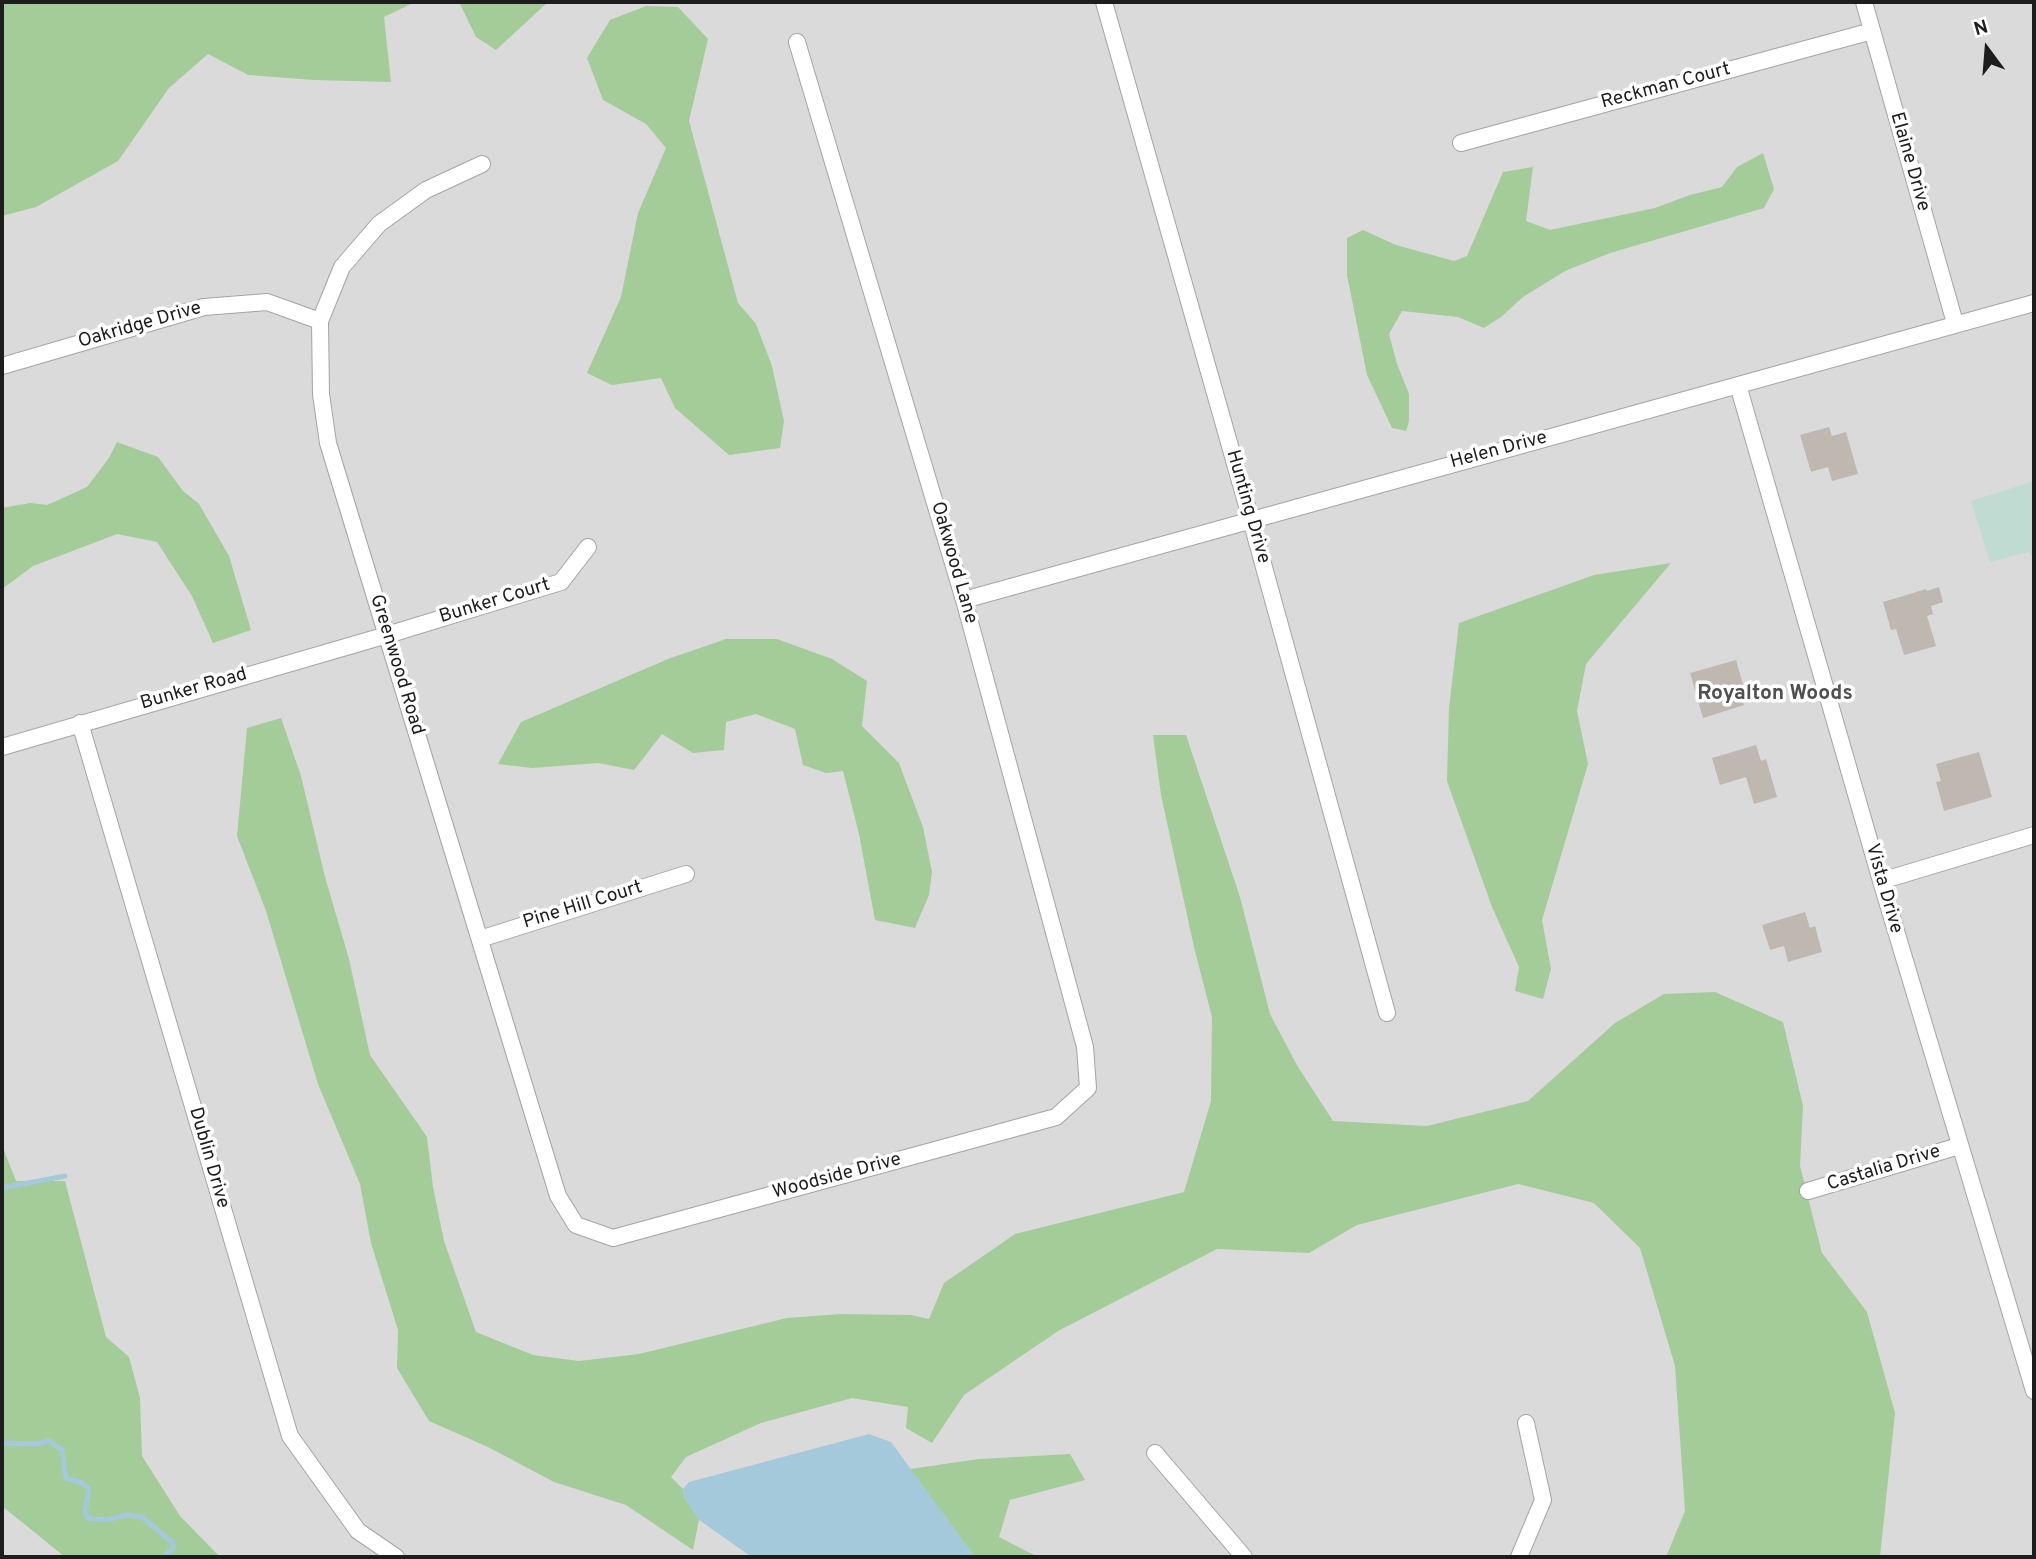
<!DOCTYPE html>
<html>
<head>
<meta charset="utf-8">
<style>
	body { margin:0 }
	#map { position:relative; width:2036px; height:1559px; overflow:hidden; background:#eeebe3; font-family:Overpass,sans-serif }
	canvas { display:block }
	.frame { position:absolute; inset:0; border:4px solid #1d1d1d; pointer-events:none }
	.north { position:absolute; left:1952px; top:14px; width:70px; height:70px; -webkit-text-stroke:5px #fff; paint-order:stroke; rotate:344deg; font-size:19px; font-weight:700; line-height:28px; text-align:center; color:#1d1d1d }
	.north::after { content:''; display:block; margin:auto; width:24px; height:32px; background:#1d1d1d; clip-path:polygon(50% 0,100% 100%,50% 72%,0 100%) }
</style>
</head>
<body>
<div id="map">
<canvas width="2036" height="1559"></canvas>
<div class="frame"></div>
<div class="north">N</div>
</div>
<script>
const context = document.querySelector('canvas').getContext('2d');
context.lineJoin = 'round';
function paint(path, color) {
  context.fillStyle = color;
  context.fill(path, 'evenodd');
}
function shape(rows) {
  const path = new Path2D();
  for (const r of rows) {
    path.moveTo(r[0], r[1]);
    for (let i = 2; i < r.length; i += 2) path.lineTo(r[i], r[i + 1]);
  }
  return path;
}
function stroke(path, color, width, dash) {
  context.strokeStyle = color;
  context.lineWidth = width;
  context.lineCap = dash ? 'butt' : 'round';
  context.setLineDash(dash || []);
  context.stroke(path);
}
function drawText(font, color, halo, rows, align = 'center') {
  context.font = font + ' Overpass,sans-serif';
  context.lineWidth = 7;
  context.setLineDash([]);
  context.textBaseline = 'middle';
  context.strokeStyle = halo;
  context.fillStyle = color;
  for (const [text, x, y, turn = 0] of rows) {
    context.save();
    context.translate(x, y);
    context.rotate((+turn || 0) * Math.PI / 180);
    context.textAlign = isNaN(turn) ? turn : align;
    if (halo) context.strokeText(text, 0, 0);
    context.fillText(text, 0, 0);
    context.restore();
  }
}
paint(shape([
	[2,2,2034,2,2034,1557,2,1557]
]), '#dbdada');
paint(shape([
	[2,2,415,2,384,17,391,82,314,80,248,75,208,54,169,88,118,161,36,207,2,216],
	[459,2,548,2,496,50,476,37],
	[646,6,678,7,708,39,689,121,738,303,756,324,772,366,784,421,780,448,729,455,675,408,661,378,612,385,587,373,621,297,638,213,666,148,646,124,603,100,587,58,610,20],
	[1763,153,1774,189,1764,208,1610,253,1565,271,1523,297,1501,317,1484,328,1458,317,1402,311,1389,334,1397,364,1409,394,1409,421,1406,431,1392,428,1367,375,1347,275,1347,238,1363,230,1396,245,1454,261,1467,256,1503,172,1533,167,1526,221,1550,230,1655,208,1690,195,1722,187,1737,167],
	[117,442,158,457,183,491,199,504,229,556,251,630,213,643,192,596,157,542,117,534,33,566,2,589,2,508,30,503,47,505,87,487,109,458],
	[1671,563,1586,664,1577,711,1588,764,1542,920,1551,969,1543,999,1515,991,1519,967,1492,907,1447,781,1449,708,1459,623,1594,575],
	[726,639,777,639,832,659,867,681,862,726,899,763,923,827,932,872,929,895,915,928,875,920,859,834,843,771,826,773,803,765,795,729,756,714,726,722,724,750,693,753,662,734,634,770,598,763,532,768,498,764,521,722,668,659],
	[281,718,301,776,325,877,349,959,370,1055,427,1137,433,1187,444,1241,476,1332,533,1355,579,1361,639,1354,787,1318,841,1314,911,1315,929,1319,944,1283,1015,1234,1184,1192,1211,1101,1212,1017,1194,947,1161,795,1153,735,1186,735,1240,897,1270,1014,1298,1067,1333,1121,1427,1126,1528,1101,1615,1023,1664,994,1715,992,1783,1022,1803,1106,1800,1166,1822,1253,1867,1312,1895,1413,1880,1557,1666,1557,1685,1511,1675,1366,1640,1248,1594,1203,1518,1184,1357,1225,1309,1253,1217,1249,1058,1331,964,1395,932,1443,906,1428,908,1407,852,1398,761,1423,686,1457,671,1477,683,1489,684,1497,699,1520,693,1550,626,1505,554,1482,488,1447,429,1421,397,1368,398,1330,371,1243,360,1184,318,1084,266,911,237,836,247,728],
	[2,1145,16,1181,65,1181,106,1337,129,1357,140,1398,142,1456,180,1516,220,1557,65,1557,2,1506],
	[1070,1454,1085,1480,1010,1500,999,1537,1038,1557,975,1557,910,1469,979,1459]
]), '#a3cc99');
paint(shape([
	[2034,481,2034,560,2029,552,1990,562,1971,501]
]), '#c0dcd2');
paint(shape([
	[869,1434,891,1442,975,1557,752,1557,699,1520,684,1497,683,1489,689,1482]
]), '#a4c9db');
stroke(shape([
	[2,1188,65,1176],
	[2,1443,37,1444,49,1441,62,1450,66,1478,82,1483,89,1489,85,1512,88,1518,106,1520,127,1515,142,1517,173,1543,173,1549,163,1557]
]), '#a4c9db', 5);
paint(shape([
	[1829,427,1832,436,1846,432,1858,474,1832,481,1828,467,1811,472,1800,435],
	[1939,587,1943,602,1931,606,1933,614,1927,616,1936,646,1904,655,1896,629,1891,630,1883,602,1926,589,1927,591],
	[1736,660,1744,688,1739,689,1744,705,1703,718,1690,673],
	[1756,745,1761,761,1766,759,1777,797,1754,804,1746,777,1720,785,1712,758],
	[1979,752,1992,797,1944,811,1936,782,1941,781,1936,764],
	[1805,912,1810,928,1815,926,1822,952,1788,962,1784,946,1770,950,1762,925]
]), '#beb8b0');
const minor = shape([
	[1104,2,1251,520,1387,1013],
	[1864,2,1955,323],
	[1461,143,1872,31],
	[482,164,426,190,379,224,342,267,320,321,321,394,328,443,558,1196,576,1225,613,1238,1056,1117,1088,1088,1085,1047,964,600,797,42],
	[2,366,204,307,267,302,320,321],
	[1738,385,1881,881,2034,1391],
	[964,600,2034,303],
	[80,723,290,1436,358,1531,396,1557],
	[2,747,387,635,561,582,588,547],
	[1881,881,2034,835],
	[480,939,686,874],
	[1808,1191,1959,1146],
	[1155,1453,1244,1557],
	[1519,1557,1543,1500,1526,1423]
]);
stroke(minor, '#a4a4a4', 18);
stroke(minor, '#fff', 16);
drawText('19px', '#1d1d1d', '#fff', [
	["Reckman Court",1666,87,-15],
	["Elaine Drive",1909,162,74],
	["Oakridge Drive",140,326,-16],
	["Helen Drive",1499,451,-15],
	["Hunting Drive",1247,507,74],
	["Oakwood Lane",953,563,74],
	["Bunker Court",495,602,-17],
	["Greenwood Road",396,665,73],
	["Bunker Road",194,690,-16],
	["Vista Drive",1883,889,74],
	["Pine Hill Court",583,906,-17],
	["Dublin Drive",208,1158,74],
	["Castalia Drive",1884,1169,-17],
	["Woodside Drive",837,1177,-15]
]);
drawText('bold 21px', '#505050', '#fff', [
	["Royalton Woods",1775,695]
]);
</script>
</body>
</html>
